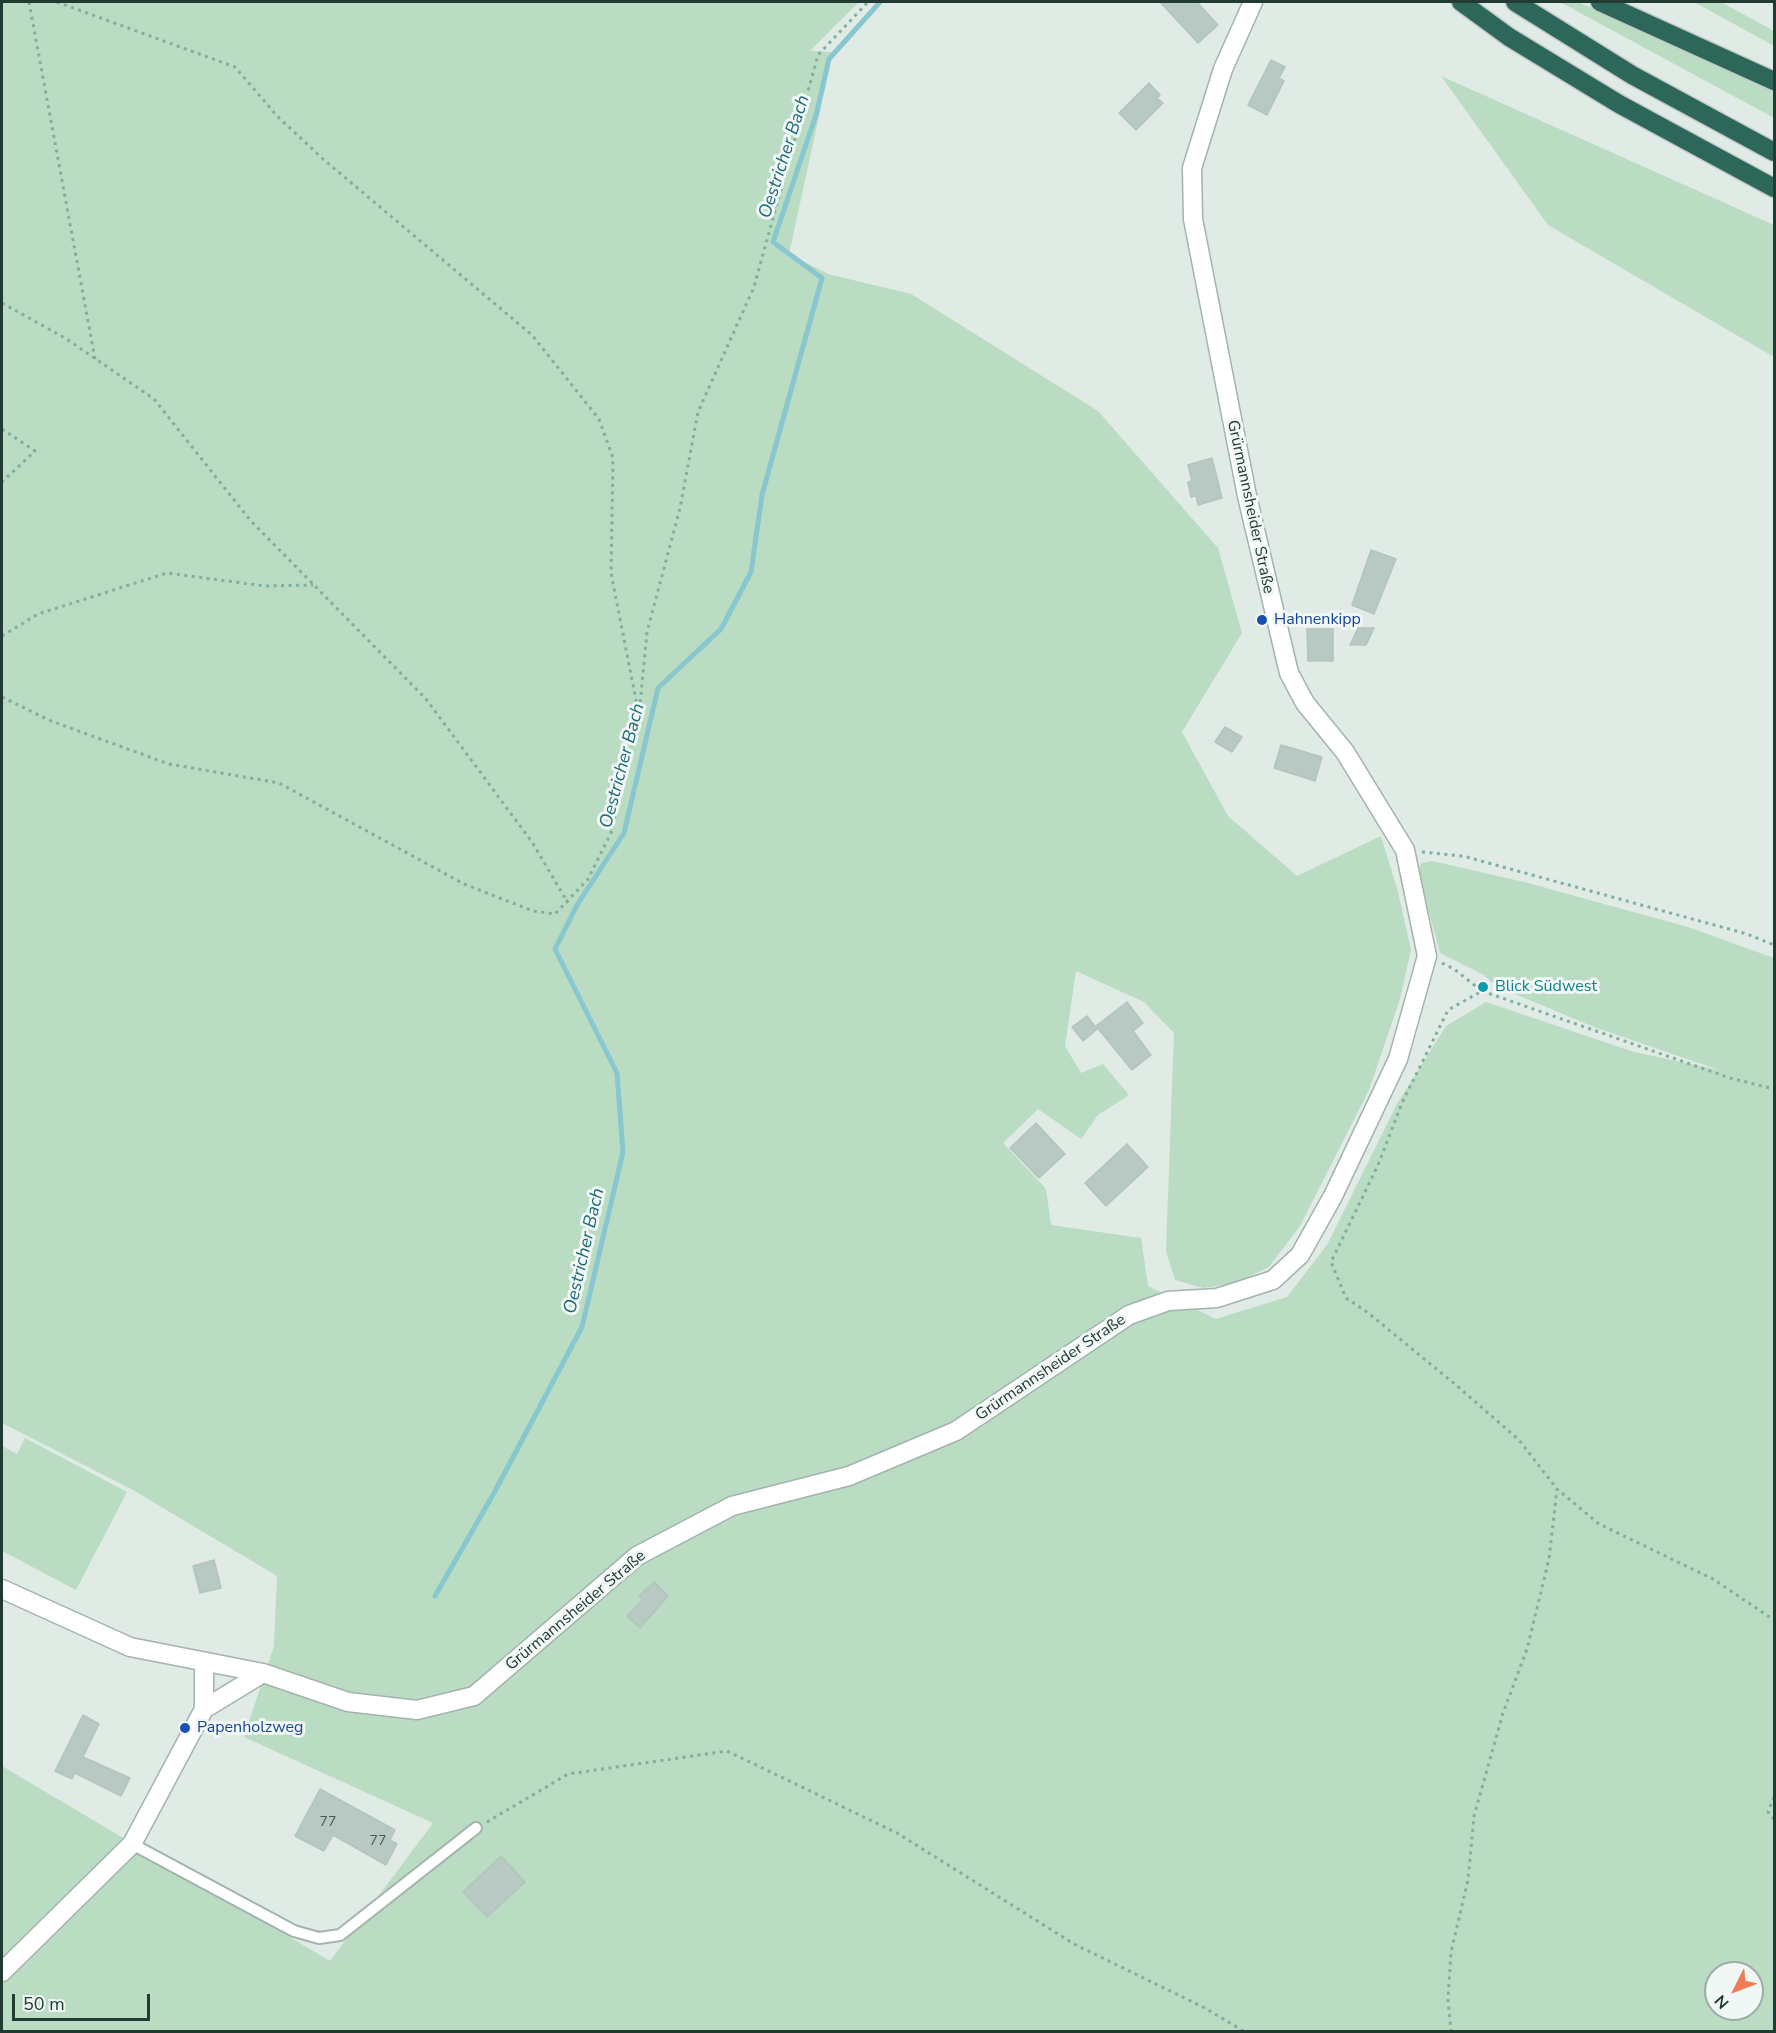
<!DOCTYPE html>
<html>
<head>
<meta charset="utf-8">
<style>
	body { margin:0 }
	#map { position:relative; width:1776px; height:2033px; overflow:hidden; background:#e0ebe6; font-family:"Nunito Sans",sans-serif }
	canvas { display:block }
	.frame { position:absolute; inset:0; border:3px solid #213b33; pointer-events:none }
	.north { position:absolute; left:1704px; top:1961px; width:60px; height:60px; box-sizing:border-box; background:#f0f7f4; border:2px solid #9daca7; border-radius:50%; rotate:228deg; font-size:16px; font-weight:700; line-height:24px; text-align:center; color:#213b33 }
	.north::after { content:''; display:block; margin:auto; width:21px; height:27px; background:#f17a57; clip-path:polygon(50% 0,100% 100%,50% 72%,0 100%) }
	.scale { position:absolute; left:12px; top:1994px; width:138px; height:27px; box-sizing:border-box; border:3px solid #213b33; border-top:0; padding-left:8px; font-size:18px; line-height:21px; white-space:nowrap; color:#213b33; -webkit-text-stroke:4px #f0f7f4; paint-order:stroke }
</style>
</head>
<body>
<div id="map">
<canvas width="1776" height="2033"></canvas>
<div class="frame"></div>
<div class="north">N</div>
<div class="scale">50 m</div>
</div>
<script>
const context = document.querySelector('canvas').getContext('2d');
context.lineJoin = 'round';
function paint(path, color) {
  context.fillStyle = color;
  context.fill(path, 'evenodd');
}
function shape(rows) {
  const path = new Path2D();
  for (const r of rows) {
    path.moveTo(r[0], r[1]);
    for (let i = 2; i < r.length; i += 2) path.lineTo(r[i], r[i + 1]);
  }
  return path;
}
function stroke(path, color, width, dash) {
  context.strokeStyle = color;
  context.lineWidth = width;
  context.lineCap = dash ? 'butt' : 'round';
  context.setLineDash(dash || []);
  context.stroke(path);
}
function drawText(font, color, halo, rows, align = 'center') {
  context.font = font + ' "Nunito Sans",sans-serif';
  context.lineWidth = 6;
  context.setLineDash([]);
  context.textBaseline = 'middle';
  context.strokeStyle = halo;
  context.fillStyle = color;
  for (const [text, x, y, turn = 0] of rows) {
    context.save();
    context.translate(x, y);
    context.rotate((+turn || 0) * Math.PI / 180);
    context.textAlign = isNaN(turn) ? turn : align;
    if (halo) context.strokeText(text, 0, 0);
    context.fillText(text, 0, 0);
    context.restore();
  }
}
paint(shape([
	[2,2,859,2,810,51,833,52,789,254,828,274,911,294,1098,411,1218,548,1242,633,1182,732,1228,816,1297,876,1381,836,1398,892,1411,950,1400,999,1369,1090,1300,1226,1269,1267,1236,1283,1203,1288,1175,1280,1166,1251,1174,1033,1144,1002,1076,971,1065,1046,1081,1073,1103,1064,1129,1095,1098,1115,1081,1139,1038,1109,1003,1143,1046,1189,1051,1225,1141,1238,1148,1286,1216,1319,1287,1297,1327,1245,1397,1104,1446,1026,1486,1002,1634,1052,1719,1070,1594,1027,1496,986,1484,975,1440,953,1423,889,1419,870,1421,863,1432,861,1524,882,1688,927,1774,958,1774,2031,2,2032,2,1766,330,1961,433,1823,244,1737,274,1646,277,1576,133,1490,2,1423],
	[1716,1973,1752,1973,1752,2009,1716,2009],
	[1560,2,1578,2,1774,90,1774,118],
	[1694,2,1721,2,1774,31,1774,46],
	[1441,76,1774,225,1774,357,1548,225],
	[25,1438,127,1492,76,1590,2,1551,2,1446,17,1454]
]), '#b9dcc2');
stroke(shape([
	[435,1596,494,1493,582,1327,623,1152,617,1073,555,949,577,905,624,833,658,688,721,629,751,572,762,495,822,278,773,242,816,115,829,59,880,2]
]), '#88c6d0', 5);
const building = shape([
	[1160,2,1197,2,1218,25,1198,43,1160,2],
	[1271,60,1285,67,1279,78,1284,81,1267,115,1248,105,1271,60],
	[1149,83,1160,95,1157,98,1163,103,1136,130,1119,113,1149,83],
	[1212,458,1222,498,1198,505,1196,496,1191,497,1188,482,1192,481,1188,465,1212,458],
	[1371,550,1396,559,1374,614,1352,605,1371,550],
	[1358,628,1374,628,1366,645,1350,645,1358,628],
	[1307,629,1333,629,1333,661,1308,661,1307,629],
	[1225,727,1242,737,1232,752,1215,742,1225,727],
	[1281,745,1322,757,1315,781,1274,768,1281,745],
	[1127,1002,1143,1023,1133,1031,1151,1055,1132,1070,1096,1026,1127,1002],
	[1087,1016,1097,1029,1083,1041,1072,1027,1087,1016],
	[1036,1123,1065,1154,1039,1178,1010,1148,1036,1123],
	[1127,1144,1148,1167,1106,1206,1085,1183,1127,1144],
	[214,1560,221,1588,200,1593,193,1566,214,1560],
	[654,1582,668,1596,640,1628,627,1616,643,1600,639,1596,654,1582],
	[83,1715,99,1724,83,1757,130,1778,121,1796,75,1773,72,1779,55,1771,83,1715],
	[320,1789,395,1830,390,1840,397,1844,386,1865,333,1835,324,1851,295,1836,320,1789],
	[501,1856,525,1882,487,1917,463,1892,501,1856]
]);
paint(building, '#b8c8c2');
stroke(building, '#b2c4bd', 1.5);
const lane = shape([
	[132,1844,294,1931,319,1938,340,1935,476,1828]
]);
const street = shape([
	[2,1589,130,1647,263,1673,348,1702,417,1710,474,1696,637,1556,732,1506,849,1476,956,1431,1129,1315,1168,1301,1217,1298,1273,1280,1300,1255,1333,1196,1398,1059,1427,956,1405,850,1345,752,1305,703,1289,673,1247,496,1193,219,1192,168,1223,69,1253,2],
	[204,1709,204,1663],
	[2,1972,132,1844,204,1709,263,1673]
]);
const highway = shape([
	[1461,2,1509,37,1619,104,1774,188],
	[1515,2,1632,75,1774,152],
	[1600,2,1774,81]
]);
stroke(lane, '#a3b3ad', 14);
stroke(street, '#a3b3ad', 21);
stroke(highway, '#c1c8c6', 21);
stroke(shape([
	[29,2,95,359],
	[57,2,235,67,277,116,323,159,532,335,599,419,613,458,611,573,638,710],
	[2,303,65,338,154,399,250,520,426,699,532,842,568,903],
	[2,429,35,451,2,482],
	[2,636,38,614,167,573,265,586,313,585],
	[2,697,51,721,169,764,279,783,464,884,533,911,555,914,588,879,611,833,639,715,647,632,680,508,698,412,754,287,818,55,868,2],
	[1422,852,1463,856,1747,934,1774,945],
	[1442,963,1454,969,1482,991,1448,1010,1402,1103,1378,1165,1331,1262,1346,1298,1367,1312,1456,1385,1519,1440,1557,1489,1599,1524,1713,1579,1774,1620],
	[1482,991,1730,1078,1774,1089],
	[1774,1797,1768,1812,1774,1819],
	[487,1822,568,1774,727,1751,897,1833,1074,1944,1205,2008,1245,2032],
	[1451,2032,1448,2000,1451,1952,1468,1880,1474,1816,1503,1713,1527,1649,1549,1559,1557,1489]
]), '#80ae9f', 3, [3, 4.5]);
stroke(lane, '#fff', 10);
stroke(street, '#fff', 18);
stroke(highway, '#2d675a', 18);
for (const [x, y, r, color] of [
	[1262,620,6,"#1a4fb4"],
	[1483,987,6,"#0f9aa8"],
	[185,1728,6,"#1a4fb4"]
]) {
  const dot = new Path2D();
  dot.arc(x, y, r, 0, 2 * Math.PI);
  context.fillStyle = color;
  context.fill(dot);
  stroke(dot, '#f0f7f4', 2);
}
drawText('14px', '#475e57', null, [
	["77",328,1823],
	["77",378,1842]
]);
drawText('16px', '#213b33', '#f0f7f4', [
	["Grürmannsheider Straße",1250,507,78],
	["Grürmannsheider Straße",1051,1368,-34],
	["Grürmannsheider Straße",576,1611,-40]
]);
drawText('16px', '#164399', '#f0f7f4', [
	["Hahnenkipp",1274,620],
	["Papenholzweg",197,1728]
], 'left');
drawText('16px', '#0d838f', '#f0f7f4', [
	["Blick Südwest",1495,987]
], 'left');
drawText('italic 18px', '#1b6976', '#f0f7f4', [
	["Oestricher Bach",785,157,-72],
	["Oestricher Bach",623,766,-75],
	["Oestricher Bach",585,1251,-77]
]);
</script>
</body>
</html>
